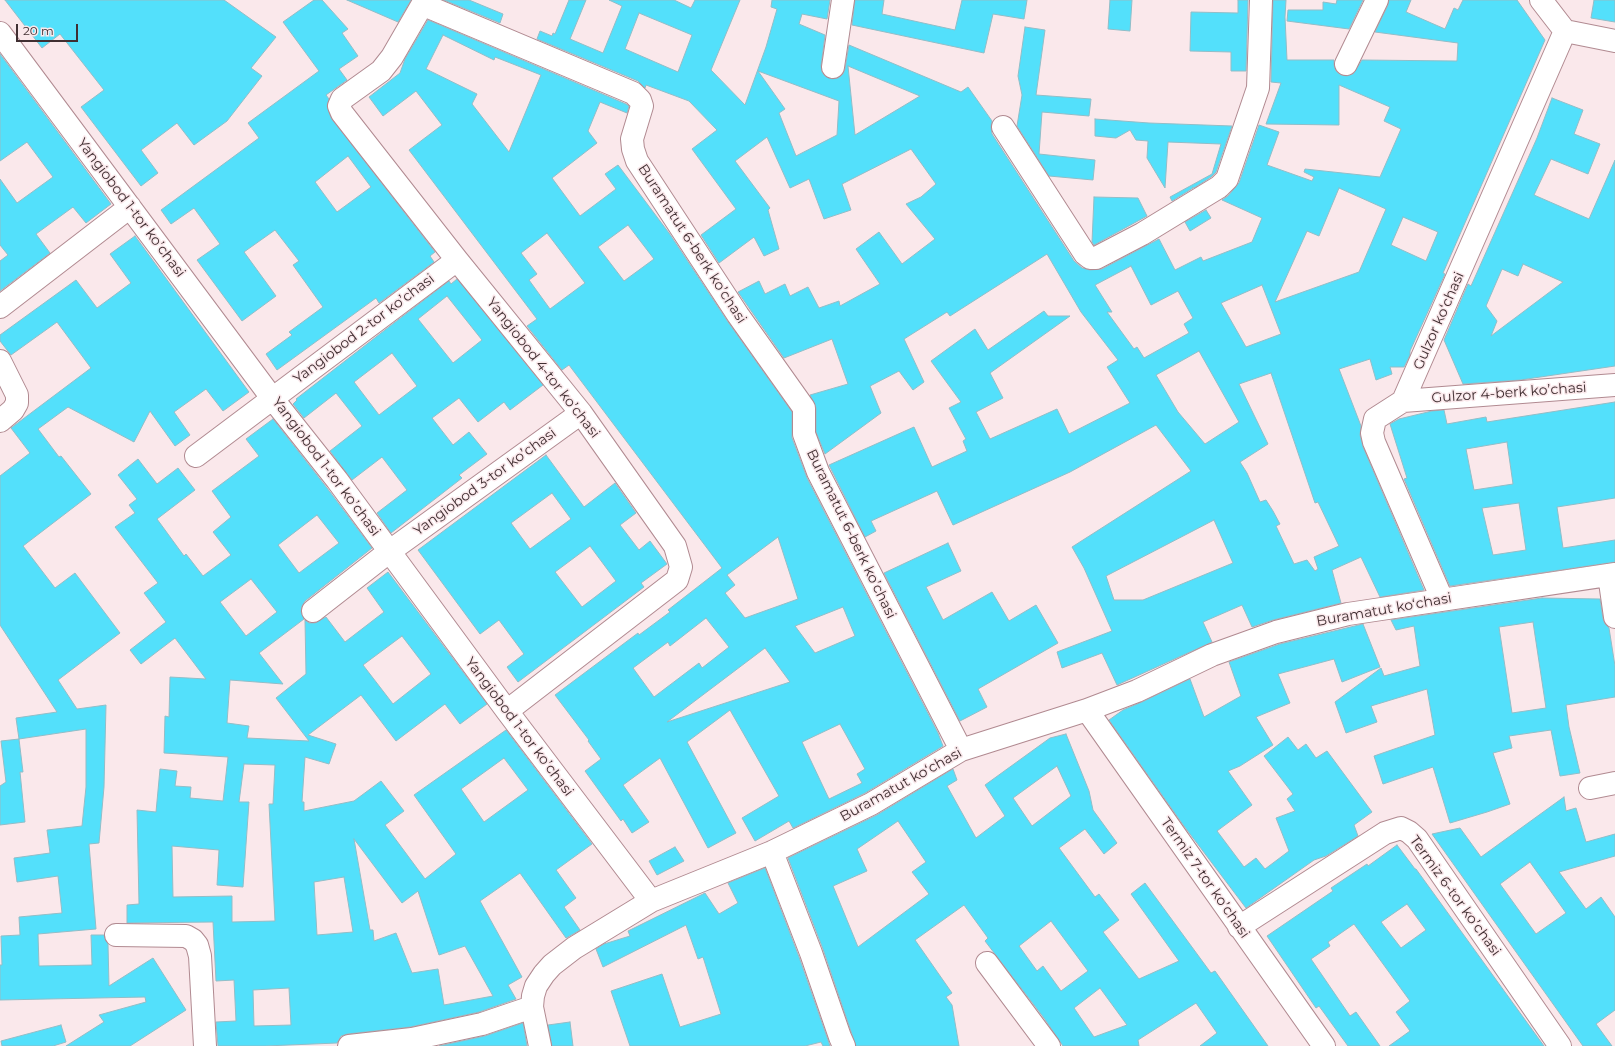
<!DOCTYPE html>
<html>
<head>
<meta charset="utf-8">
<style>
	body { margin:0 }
	#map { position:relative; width:1615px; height:1046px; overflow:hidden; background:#fae8eb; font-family:Montserrat,sans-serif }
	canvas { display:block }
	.scale { position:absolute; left:16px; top:24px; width:62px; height:18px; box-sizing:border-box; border:2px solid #402f32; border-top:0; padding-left:5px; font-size:12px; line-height:14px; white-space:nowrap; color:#402f32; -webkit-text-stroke:3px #fae8eb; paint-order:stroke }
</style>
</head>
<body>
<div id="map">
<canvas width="1615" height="1046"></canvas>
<div class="scale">20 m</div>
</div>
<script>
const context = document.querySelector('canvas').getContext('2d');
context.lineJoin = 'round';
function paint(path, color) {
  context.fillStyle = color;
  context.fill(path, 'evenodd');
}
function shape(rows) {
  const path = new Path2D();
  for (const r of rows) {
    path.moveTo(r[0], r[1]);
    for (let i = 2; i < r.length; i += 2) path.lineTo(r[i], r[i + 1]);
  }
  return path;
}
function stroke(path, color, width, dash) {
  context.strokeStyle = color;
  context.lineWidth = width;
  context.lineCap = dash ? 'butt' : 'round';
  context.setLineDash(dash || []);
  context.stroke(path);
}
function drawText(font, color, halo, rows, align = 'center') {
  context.font = font + ' Montserrat,sans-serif';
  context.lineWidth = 3;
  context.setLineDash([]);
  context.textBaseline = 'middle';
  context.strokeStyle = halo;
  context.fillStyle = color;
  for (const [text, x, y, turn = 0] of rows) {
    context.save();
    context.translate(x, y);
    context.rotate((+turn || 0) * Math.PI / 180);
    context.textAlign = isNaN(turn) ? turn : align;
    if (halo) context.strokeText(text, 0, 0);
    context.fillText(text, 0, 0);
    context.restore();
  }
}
const building = shape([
	[5,0,224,0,276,37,251,68,262,76,227,121,194,145,177,123,141,150,158,173,141,186,81,107,104,90,60,34,42,48,5,0],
	[314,0,322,0,348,29,342,33,358,56,339,69,347,80,326,95,329,99,327,106,331,118,435,252,430,256,434,262,379,303,376,298,277,370,266,354,292,335,289,332,323,307,293,265,299,261,275,230,244,252,276,296,242,321,197,260,220,244,194,208,171,224,161,210,259,138,248,123,319,71,283,22,314,0],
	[348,156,371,187,337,212,315,182,348,156],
	[347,0,411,0,398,22,347,0],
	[444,0,469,0,503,14,500,23,444,0],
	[569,0,586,0,570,39,603,53,622,6,609,0,674,0,691,8,695,0,740,0,711,70,745,105,766,47,777,9,771,7,772,0,830,0,827,19,802,14,799,24,825,35,821,66,822,72,825,76,832,79,838,78,843,74,845,69,849,45,961,92,968,87,992,121,991,127,992,134,1074,261,1082,268,1090,270,1102,269,1159,239,1175,270,1201,257,1203,261,1252,242,1262,218,1222,200,1228,196,1239,183,1259,125,1279,132,1267,165,1312,181,1314,177,1304,172,1305,169,1380,177,1401,129,1384,121,1390,107,1339,85,1339,125,1266,124,1281,83,1271,82,1273,0,1286,0,1285,17,1287,60,1334,60,1334,65,1336,71,1341,75,1347,76,1353,74,1362,60,1457,61,1458,43,1375,32,1388,5,1389,0,1411,0,1406,12,1445,29,1454,8,1458,10,1463,0,1517,0,1545,40,1443,273,1445,274,1410,351,1410,355,1404,367,1390,367,1392,374,1376,380,1370,359,1339,369,1361,426,1360,435,1363,447,1424,590,1380,597,1361,557,1332,570,1341,603,1273,620,1252,627,1242,605,1203,622,1212,642,1117,685,1102,653,1062,668,1057,652,1112,631,1084,568,1072,547,1191,471,1156,425,1070,472,953,525,937,491,871,521,876,531,865,537,829,465,914,427,932,467,967,451,963,441,966,439,949,408,961,402,931,361,975,329,988,350,1044,311,1048,316,1070,316,990,373,1003,398,976,412,990,439,1057,409,1069,434,1130,403,1107,367,1118,360,1081,312,1047,254,950,316,947,312,904,339,924,382,913,390,899,371,870,386,881,413,825,454,816,432,816,408,810,395,848,384,832,339,784,358,738,292,759,281,765,294,785,284,790,296,808,287,819,308,839,301,840,306,880,284,856,249,879,232,902,264,935,239,906,204,921,197,936,184,911,149,842,184,851,210,824,219,809,179,790,188,767,137,735,161,770,208,768,210,779,249,764,256,754,237,719,263,701,235,736,209,692,149,717,130,689,101,646,85,645,88,638,81,537,39,540,31,552,36,553,33,555,34,569,0],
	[639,13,692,35,678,72,625,49,639,13],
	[848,66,920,96,855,135,848,66],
	[758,71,839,101,837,135,796,156,779,113,785,109,758,71],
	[1339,188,1386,209,1359,272,1275,302,1307,231,1319,236,1339,188],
	[1403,217,1438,232,1426,261,1391,245,1403,217],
	[1131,266,1151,305,1178,291,1193,318,1184,324,1189,333,1144,358,1137,347,1134,349,1107,312,1112,312,1095,285,1131,266],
	[1262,285,1281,334,1246,347,1221,303,1262,285],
	[1199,351,1239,422,1205,444,1178,412,1156,375,1199,351],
	[1271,373,1315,503,1318,502,1339,546,1314,557,1318,569,1315,571,1307,560,1294,564,1276,526,1280,524,1273,511,1266,500,1260,502,1247,473,1240,462,1268,444,1239,384,1271,373],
	[1214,520,1233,563,1143,600,1114,600,1106,576,1214,520],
	[855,0,884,0,882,14,955,30,962,0,1027,0,1024,19,993,14,984,53,852,25,855,0],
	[1110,0,1132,0,1130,31,1108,29,1110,0],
	[1238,0,1248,0,1246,71,1231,71,1231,52,1190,51,1191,12,1238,13,1238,0],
	[1337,0,1363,0,1349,29,1287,21,1288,10,1323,10,1323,2,1336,4,1337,0],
	[1594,0,1615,0,1615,22,1591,18,1594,0],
	[428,20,626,104,629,106,627,113,600,102,588,131,597,143,552,178,580,216,616,189,605,174,618,165,669,233,728,322,792,412,792,438,807,478,938,733,943,746,865,793,793,828,789,821,755,841,742,818,779,796,730,710,687,742,736,833,708,848,660,758,623,785,649,822,632,833,623,819,621,821,585,771,601,759,588,741,589,740,555,695,638,633,639,635,670,612,668,610,722,568,569,365,562,370,527,326,537,319,409,150,442,125,416,91,383,116,369,97,400,73,405,59,428,20],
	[443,35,494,60,495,57,541,75,509,152,472,104,477,94,426,69,443,35],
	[628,225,654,259,624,281,598,247,628,225],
	[547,233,585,283,550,309,529,280,537,274,521,253,547,233],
	[778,537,798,599,745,618,725,593,735,585,727,575,778,537],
	[843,607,855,636,815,653,795,626,843,607],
	[706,618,729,647,702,668,699,663,654,697,633,668,668,642,670,646,706,618],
	[765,648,790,682,667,722,765,648],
	[840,724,865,769,857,774,862,783,829,799,802,742,840,724],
	[1025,27,1045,30,1036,95,1091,99,1089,116,1042,112,1039,154,1095,160,1093,180,1049,176,1017,126,1022,95,1018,76,1025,27],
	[0,54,111,204,86,223,73,207,36,234,50,253,0,291,0,261,8,255,0,245,0,179,17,203,53,177,27,142,0,161,0,54],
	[1552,98,1583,110,1574,134,1600,144,1588,174,1551,159,1534,195,1589,219,1615,160,1615,366,1520,380,1463,384,1444,340,1468,284,1471,286,1537,138,1552,98],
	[1523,264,1563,282,1491,336,1497,321,1486,306,1502,269,1518,276,1523,264],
	[1095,119,1149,123,1232,126,1216,172,1211,177,1194,188,1192,187,1193,188,1172,201,1170,197,1212,174,1221,144,1168,142,1165,188,1147,158,1148,141,1136,140,1130,130,1116,138,1095,136,1095,119],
	[1094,197,1138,198,1147,216,1094,245,1092,242,1094,197],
	[1206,210,1211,218,1190,231,1185,222,1206,210],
	[135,236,249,392,223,411,206,389,174,412,190,435,175,446,150,411,134,442,68,407,38,429,59,457,61,456,91,494,23,546,55,588,75,573,120,633,58,680,77,709,106,705,104,787,99,843,89,844,96,929,38,934,39,966,92,965,91,935,104,935,108,944,109,986,153,958,186,1010,130,1046,66,1046,104,1022,99,1015,146,1002,145,997,0,1000,0,965,2,965,1,936,20,935,19,917,62,913,58,876,17,882,14,858,50,853,47,830,82,826,86,787,86,729,19,739,16,718,57,712,0,625,0,476,30,453,11,428,91,368,57,322,11,355,0,341,0,335,76,280,97,308,131,283,110,254,135,236],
	[457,279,543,385,510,410,504,402,478,422,459,398,432,418,453,445,469,432,487,454,459,475,462,478,391,533,377,513,407,490,382,457,352,480,330,451,362,426,336,393,304,418,293,404,297,400,296,399,394,323,449,281,451,284,457,279],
	[447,296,482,340,453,363,418,319,447,296],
	[392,353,417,386,379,415,354,382,392,353],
	[1615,402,1615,498,1557,507,1563,548,1615,540,1615,562,1450,586,1404,479,1407,478,1390,424,1399,419,1432,411,1444,410,1447,424,1486,417,1487,422,1615,402],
	[1507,442,1513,484,1474,490,1466,449,1507,442],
	[1519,503,1526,550,1493,555,1482,508,1519,503],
	[273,419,327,488,372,548,305,601,302,606,301,612,304,619,259,653,283,684,230,680,227,723,249,726,247,738,309,741,276,698,306,674,305,620,309,623,315,623,326,617,345,642,384,612,367,588,388,572,487,704,460,724,445,704,396,741,361,695,308,735,336,744,329,764,305,757,302,802,304,802,304,811,354,801,381,781,404,811,385,825,425,879,456,854,414,795,506,730,592,844,556,870,576,898,564,907,580,930,566,938,520,873,480,901,522,977,508,985,516,999,479,1012,410,1027,347,1034,341,1036,337,1043,265,1046,218,1046,216,1022,236,1021,234,980,216,981,213,922,127,923,127,905,139,904,137,810,156,812,160,769,177,771,175,786,191,787,190,798,223,801,228,757,164,753,165,716,169,717,170,677,206,679,175,638,141,664,130,650,166,622,144,593,158,583,115,527,135,513,129,505,137,499,118,475,138,459,157,484,178,468,195,490,157,519,184,556,186,554,203,576,231,555,213,532,231,517,212,491,259,456,246,439,273,419],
	[317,515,339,543,299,573,278,545,317,515],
	[251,579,277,612,246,636,220,602,251,579],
	[402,636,431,674,393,704,363,665,402,636],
	[504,758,528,790,484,822,461,789,504,758],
	[244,764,275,765,273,804,269,804,275,921,232,922,232,896,173,897,172,846,219,850,217,885,243,887,249,802,239,802,244,764],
	[354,839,402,903,418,891,439,955,465,946,493,996,444,1005,438,969,412,973,396,933,374,941,373,930,370,930,354,839],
	[344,877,353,932,317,935,314,882,344,877],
	[289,988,291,1025,254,1026,253,990,289,988],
	[546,455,584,507,615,483,636,513,620,525,639,550,650,541,667,564,641,583,644,587,518,682,507,667,524,654,499,620,480,634,418,550,546,455],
	[552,493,571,519,530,549,511,523,552,493],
	[590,546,616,581,582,607,555,572,590,546],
	[948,543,961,571,926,587,943,620,992,592,1009,621,1036,605,1058,643,978,689,987,707,960,721,884,573,948,543],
	[1542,598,1600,599,1603,619,1605,624,1609,628,1615,666,1615,697,1566,705,1569,727,1580,773,1560,776,1551,730,1509,736,1512,748,1493,753,1510,804,1487,812,1450,823,1433,767,1383,784,1374,756,1435,735,1427,689,1371,706,1377,722,1346,733,1335,702,1381,668,1384,676,1420,666,1414,626,1396,630,1391,620,1542,598],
	[1533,622,1546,708,1512,713,1499,627,1533,622],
	[1363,624,1380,667,1342,682,1334,659,1278,674,1290,703,1256,717,1273,745,1240,766,1228,771,1252,805,1217,831,1244,867,1256,858,1265,869,1289,851,1276,818,1295,811,1287,799,1293,794,1264,756,1288,737,1298,750,1306,744,1316,758,1327,751,1372,812,1354,825,1358,836,1326,856,1314,860,1246,908,1184,826,1109,720,1123,710,1142,702,1190,679,1204,717,1241,696,1229,662,1280,644,1363,624],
	[1066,734,1089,791,1093,810,1117,843,1104,854,1085,829,1059,848,1095,897,1099,894,1119,920,1103,932,1139,979,1179,961,1131,894,1145,883,1211,973,1215,971,1268,1046,1200,1046,1217,1033,1196,1003,1138,1040,1139,1046,1063,1046,1044,1018,985,941,988,938,964,905,915,940,952,993,946,997,952,1005,959,1046,856,1046,823,949,788,858,877,815,953,769,957,780,947,786,976,838,1005,816,985,785,1050,738,1066,734],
	[1057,766,1071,796,1032,826,1013,798,1057,766],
	[898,821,926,862,912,872,929,894,858,947,833,886,867,871,857,849,898,821],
	[1051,921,1088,971,1061,991,1043,966,1037,971,1019,946,1051,921],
	[1100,988,1127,1025,1094,1037,1074,1008,1100,988],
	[19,739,23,772,20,772,25,822,0,825,0,786,6,782,1,741,19,739],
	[1564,797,1566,811,1576,808,1586,842,1615,834,1615,856,1559,872,1586,909,1601,897,1615,917,1615,1010,1596,1024,1612,1046,1583,1046,1432,834,1460,828,1481,857,1564,797],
	[1530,862,1566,913,1536,934,1500,884,1530,862],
	[1397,845,1415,869,1416,869,1544,1046,1389,1046,1410,1031,1396,1012,1410,1001,1354,924,1328,942,1330,946,1311,959,1350,1016,1356,1012,1380,1046,1348,1046,1319,1006,1316,1008,1267,936,1333,891,1331,888,1367,864,1368,866,1397,845],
	[1407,904,1426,930,1401,948,1381,922,1407,904],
	[675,847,684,861,657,875,649,861,675,847],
	[765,868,799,957,830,1046,823,1046,821,1042,805,1046,630,1046,611,991,662,974,680,1027,721,1014,703,957,698,959,686,925,603,967,596,949,604,944,630,936,628,931,705,893,719,914,738,903,728,883,765,868],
	[570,1022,573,1046,552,1046,548,1025,570,1022],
	[523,1023,527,1046,439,1046,485,1036,523,1023],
	[61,1025,66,1042,53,1046,2,1046,1,1041,61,1025]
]);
paint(building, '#53e0fb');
stroke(building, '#91bdc7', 1);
const minor = shape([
	[425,0,392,57,381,71,342,99,339,106,342,113,457,260,581,413,675,546,681,567,677,580,507,711],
	[424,5,633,93,640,100,642,106,632,139,633,149,637,161,738,315,804,408,804,434,818,472,961,750],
	[1565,31,1615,41],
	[0,33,272,398,337,480,507,711,651,901],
	[1346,64,1377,0],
	[833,67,843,0],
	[1003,127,1085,254,1090,258,1096,258,1142,234,1219,187,1227,179,1258,88,1261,0],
	[0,307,130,207],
	[0,361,17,395,17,403,13,410,0,421],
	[1403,401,1615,385],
	[196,456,457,260],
	[1609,575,1615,617],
	[1442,599,1374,442,1372,433,1375,419,1403,401,1565,31,1541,0],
	[313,611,390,551,581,413],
	[1087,710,1324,1046],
	[1590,788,1615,783],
	[772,852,811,953,840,1037,844,1046],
	[1239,927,1385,833,1401,828,1409,832,1417,839,1560,1046],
	[116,935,186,936,193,940,197,945,200,956,205,1046],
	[987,963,1049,1046],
	[532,1007,540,1046],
	[349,1046,412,1039,482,1024,532,1007,533,996,536,986,544,974,552,965,574,948,651,901,772,852,871,804,961,750,1087,710,1137,691,1212,655,1276,632,1348,614,1615,574]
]);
stroke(minor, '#b18a91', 24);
stroke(minor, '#fff', 22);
drawText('14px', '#402f32', '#fae8eb', [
	["Yangiobod 1-tor koʼchasi",131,208,53],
	["Buramatut 6-berk koʼchasi",692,244,57],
	["Gulzor koʻchasi",1439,321,-66],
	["Yangiobod 2-tor koʼchasi",364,329,-37],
	["Yangiobod 4-tor koʼchasi",543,368,52],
	["Gulzor 4-berk koʼchasi",1509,393,-4],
	["Yangiobod 1-tor koʼchasi",326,467,53],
	["Yangiobod 3-tor koʼchasi",485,482,-36],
	["Buramatut 6-berk koʼchasi",851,534,64],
	["Buramatut koʻchasi",1384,610,-10],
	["Yangiobod 1-tor koʼchasi",519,727,53],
	["Buramatut koʻchasi",901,785,-29],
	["Termiz 7-tor koʼchasi",1205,878,55],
	["Termiz 6-tor koʼchasi",1455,896,54]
]);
</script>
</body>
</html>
